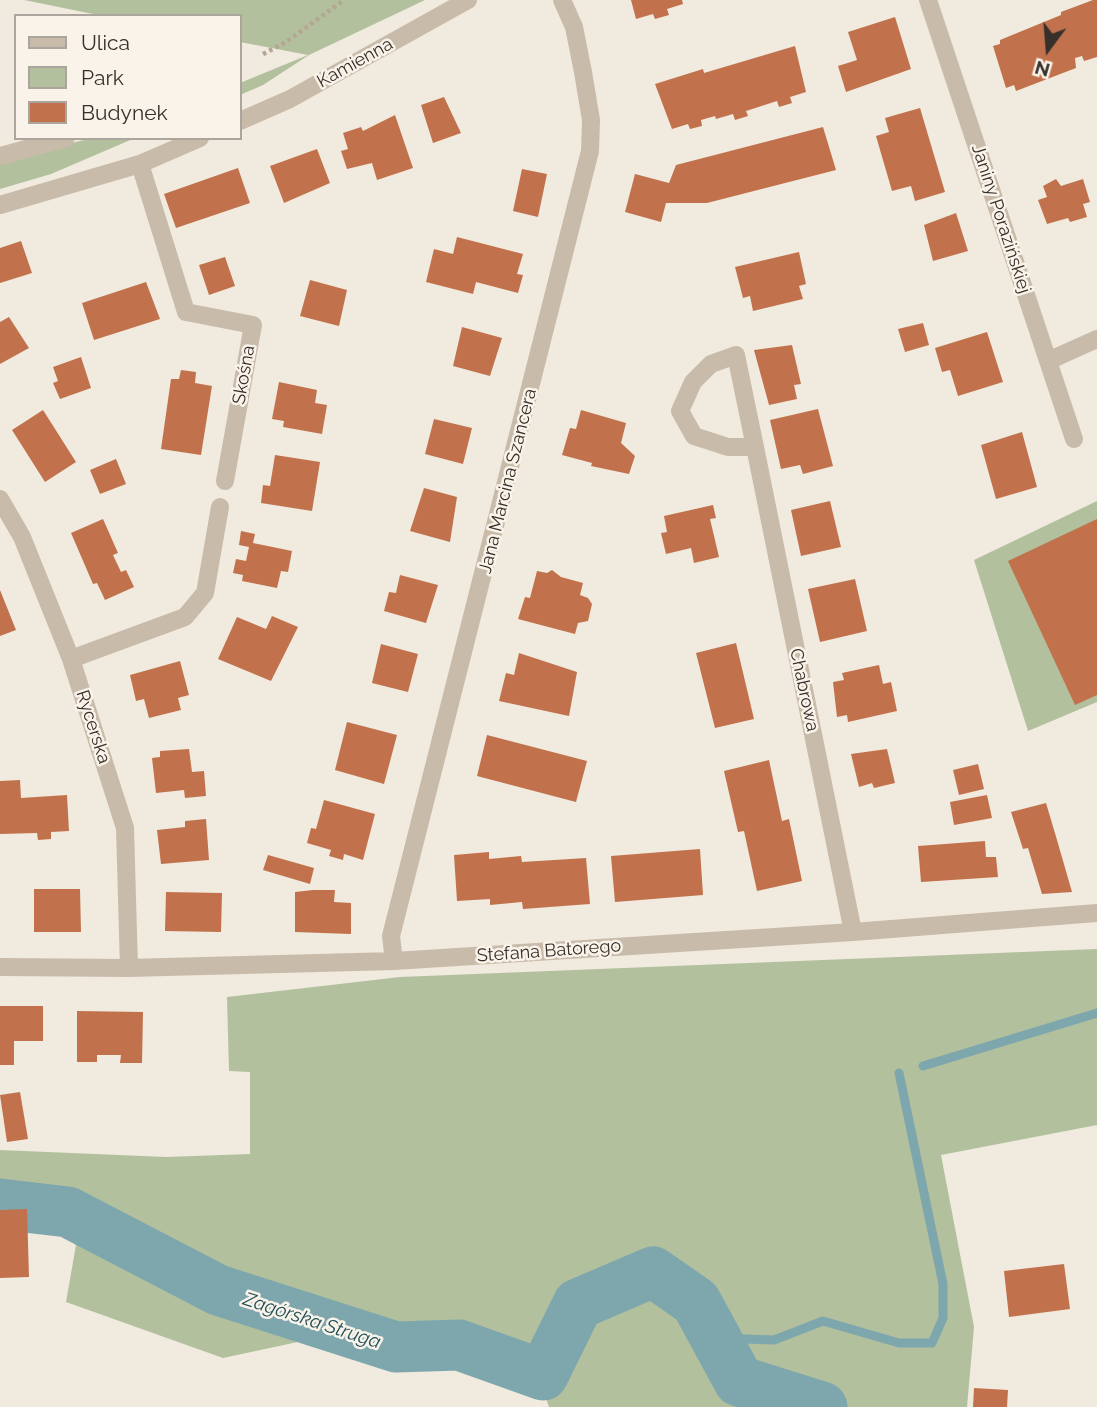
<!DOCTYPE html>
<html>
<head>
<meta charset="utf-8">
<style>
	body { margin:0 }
	#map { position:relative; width:1097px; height:1407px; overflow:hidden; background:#f1eade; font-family:Raleway,sans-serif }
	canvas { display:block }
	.legend { position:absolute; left:14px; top:14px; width:228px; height:126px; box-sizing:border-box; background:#f9f3ea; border:2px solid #aba59d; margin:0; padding:9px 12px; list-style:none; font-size:21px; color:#372f29 }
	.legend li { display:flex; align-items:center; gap:14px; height:35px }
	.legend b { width:35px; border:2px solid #aba59d }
	.north { position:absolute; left:1013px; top:14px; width:70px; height:70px; -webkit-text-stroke:5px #f9f3ea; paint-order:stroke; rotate:196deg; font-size:19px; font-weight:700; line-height:28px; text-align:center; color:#372f29 }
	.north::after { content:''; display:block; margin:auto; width:24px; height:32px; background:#372f29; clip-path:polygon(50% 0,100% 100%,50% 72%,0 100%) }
</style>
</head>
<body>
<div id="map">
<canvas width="1097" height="1407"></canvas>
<ul class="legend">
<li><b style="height:9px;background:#c9bbaa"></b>Ulica</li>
<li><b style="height:19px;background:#b2c09e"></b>Park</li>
<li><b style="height:19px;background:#c1724c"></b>Budynek</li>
</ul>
<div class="north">N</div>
</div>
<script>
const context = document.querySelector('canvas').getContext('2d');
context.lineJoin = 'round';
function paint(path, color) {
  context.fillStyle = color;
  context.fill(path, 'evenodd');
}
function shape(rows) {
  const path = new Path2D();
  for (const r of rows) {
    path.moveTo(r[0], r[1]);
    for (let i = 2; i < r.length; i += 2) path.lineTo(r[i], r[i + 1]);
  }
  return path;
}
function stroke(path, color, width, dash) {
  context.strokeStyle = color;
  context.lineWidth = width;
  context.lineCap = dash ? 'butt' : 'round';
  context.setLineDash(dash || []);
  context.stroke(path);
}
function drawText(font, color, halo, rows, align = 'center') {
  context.font = font + ' Raleway,sans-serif';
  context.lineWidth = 5;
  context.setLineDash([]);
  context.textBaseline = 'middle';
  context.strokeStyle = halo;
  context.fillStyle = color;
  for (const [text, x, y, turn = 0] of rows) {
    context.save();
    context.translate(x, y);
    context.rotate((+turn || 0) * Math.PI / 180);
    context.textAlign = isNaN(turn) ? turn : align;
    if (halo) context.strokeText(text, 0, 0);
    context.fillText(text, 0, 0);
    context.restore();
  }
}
paint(shape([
	[24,0,425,0,309,55,263,85,240,95,240,83,308,55,240,42,240,16,103,16],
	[92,138,135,138,51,174,0,189,0,161],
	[1097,501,1097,702,1028,731,974,560],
	[1097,949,1097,1125,941,1155,974,1327,967,1407,549,1407,543,1389,321,1337,223,1358,66,1302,76,1245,39,1212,0,1200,0,1150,166,1157,250,1154,250,1072,229,1071,227,997,400,977]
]), '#b2c09e');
stroke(shape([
	[923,1066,1097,1013],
	[715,1338,774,1340,823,1321,899,1343,932,1343,943,1318,943,1284,899,1073]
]), '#7ea7ad', 9);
stroke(shape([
	[0,1204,68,1212,218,1290,396,1347,459,1345,543,1375,578,1304,653,1272,696,1302,739,1381,822,1407]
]), '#7ea7ad', 51);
paint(shape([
	[631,0,682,0,683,4,667,9,669,15,655,19,653,14,636,19],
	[1093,0,1097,0,1097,57,1084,61,1082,56,1075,58,1076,68,1016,91,1014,85,1006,88,993,46,1000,44,1000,40,1061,15,1061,12],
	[895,17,911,69,846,92,838,66,857,60,848,32],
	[795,46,806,92,790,97,792,103,779,107,777,101,746,111,748,116,735,120,733,114,716,119,715,116,701,120,702,126,690,129,688,124,672,129,655,84,703,69,704,73],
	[444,97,461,133,433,143,421,105],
	[920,108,945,192,915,201,911,186,892,191,876,136,889,132,885,118],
	[395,115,413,168,377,180,372,163,347,169,341,151,348,149,343,133,361,127,363,131],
	[823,127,836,170,707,203,666,203,661,222,625,212,635,174,669,183,676,165],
	[317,149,330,183,284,203,270,166],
	[238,168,250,203,176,228,164,194],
	[522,169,547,174,538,217,513,211],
	[1056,179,1061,186,1083,179,1090,202,1083,204,1087,217,1070,222,1068,218,1047,224,1038,200,1047,197,1043,186],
	[956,213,968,251,933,261,924,225],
	[457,237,523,254,517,274,523,275,518,293,476,282,473,294,426,282,434,249,453,254],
	[21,241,32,273,0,283,0,248],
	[799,252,806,284,799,286,803,299,753,311,750,296,743,298,735,267],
	[225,257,235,286,209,295,199,265],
	[310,280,347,290,339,326,300,316],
	[146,282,160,319,94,340,82,303],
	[9,317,29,348,0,364,0,322],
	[923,323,929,345,905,352,898,329],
	[462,327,502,338,490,376,453,366],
	[987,332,1003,382,958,396,950,370,942,372,935,348],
	[792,345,801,384,794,385,797,399,769,405,754,350],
	[81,357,91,388,60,399,53,383,58,381,53,367],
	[181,370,196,372,195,383,212,386,201,455,161,449,171,379,179,379],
	[279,382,317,390,315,403,327,405,322,434,283,427,284,421,272,419],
	[818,409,833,466,803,474,800,465,781,469,770,420],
	[43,410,76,462,45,482,12,430],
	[581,410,626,423,621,443,635,456,629,474,591,466,592,463,562,455,570,428,576,429],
	[434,419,472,428,463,464,425,454],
	[1022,432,1037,487,996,499,981,445],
	[275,455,320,462,312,511,261,503,263,485,270,486],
	[116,459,126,484,100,494,90,470],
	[424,488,457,497,450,542,410,531],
	[830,501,841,547,801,556,791,510],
	[713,505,716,518,710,519,719,557,694,563,691,548,666,554,661,533,667,532,664,516],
	[103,519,118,553,113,555,121,572,126,570,134,587,105,600,97,583,93,584,71,533],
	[1097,519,1097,695,1075,705,1008,561],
	[241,531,255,534,253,543,292,551,288,572,281,571,277,588,242,581,243,575,233,573,236,559,246,561,249,547,239,545],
	[552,570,561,577,583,583,580,595,588,598,592,604,588,621,578,623,575,634,518,619,525,597,530,598,537,571,547,573],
	[400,575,438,585,426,623,384,611,389,592,396,593],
	[855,579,867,631,820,642,808,589],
	[0,590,16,630,0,636],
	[272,616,298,627,271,681,218,659,237,617,266,629],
	[736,643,754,719,715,728,696,653],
	[381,644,418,654,408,692,372,683],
	[519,653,577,672,569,716,499,701,506,673,514,675],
	[180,661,189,695,178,698,181,710,149,718,144,699,136,701,130,675],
	[879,665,883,684,891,682,897,711,848,722,847,715,837,717,833,682,844,680,842,673],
	[347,722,397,735,384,784,335,770],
	[487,735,587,761,576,802,477,776],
	[189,749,192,772,204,771,206,796,185,798,184,790,156,793,152,758,160,757,160,751],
	[887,749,895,783,874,788,872,783,859,787,851,754],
	[769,760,782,821,789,819,802,881,757,891,744,831,738,832,724,771],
	[978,764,984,789,959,795,953,770],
	[20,780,21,798,67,795,69,831,51,832,51,839,38,840,37,833,0,834,0,781],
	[987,795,992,818,954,825,950,802],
	[324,800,375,814,363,860,344,854,343,860,329,856,331,850,307,843,311,828,316,829],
	[1046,803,1057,840,1072,892,1042,894,1028,848,1023,849,1011,812],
	[206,819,209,860,161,864,157,830,185,827,185,821],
	[985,841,986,857,996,857,998,877,921,882,918,846],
	[700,849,703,895,615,902,611,856],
	[489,852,489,859,521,856,522,862,586,858,590,904,523,909,522,902,490,905,490,899,457,901,454,855],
	[268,855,314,868,310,884,263,870],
	[34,889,80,889,81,932,34,932],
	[313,890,335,890,334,902,351,903,351,934,295,932,295,892],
	[166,892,222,893,221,932,165,931],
	[0,1006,43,1006,43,1041,14,1041,14,1065,0,1065],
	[77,1011,143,1012,142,1063,120,1063,121,1055,97,1055,97,1062,77,1062],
	[20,1092,28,1139,7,1142,0,1095],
	[27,1209,29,1277,0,1278,0,1210],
	[1064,1264,1070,1309,1009,1317,1004,1271],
	[974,1388,1008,1390,1007,1407,973,1407]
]), '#c1724c');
stroke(shape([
	[263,54,286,42,344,0]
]), '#b5a594', 4.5, [3.5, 3.5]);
stroke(shape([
	[928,0,1074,439],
	[240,121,290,99,468,0],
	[0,156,66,138],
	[140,164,186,312,253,325,225,481],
	[0,205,140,164,200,138],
	[1048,361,1097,339],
	[755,447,728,447,694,436,680,411,693,382,711,364,736,355,755,447,853,932],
	[0,499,22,537,71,659,125,828,129,968],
	[71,659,185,617,205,593,220,507],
	[394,961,391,936,590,151,591,120,583,72,574,27,562,0],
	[0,967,129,968,394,961,853,932,1097,913]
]), '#c9bbaa', 18);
drawText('18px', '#372f29', '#f9f3ea', [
	["Kamienna",355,63,-29],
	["Janiny Porazińskiej",1001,219,72],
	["Skośna",244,375,-80],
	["Jana Marcina Szancera",508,481,-76],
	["Chabrowa",804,690,78],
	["Rycerska",93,727,72],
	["Stefana Batorego",549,951,-4]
]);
drawText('italic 19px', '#204f57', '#f9f3ea', [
	["Zagórska Struga",312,1321,18]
]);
</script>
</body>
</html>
